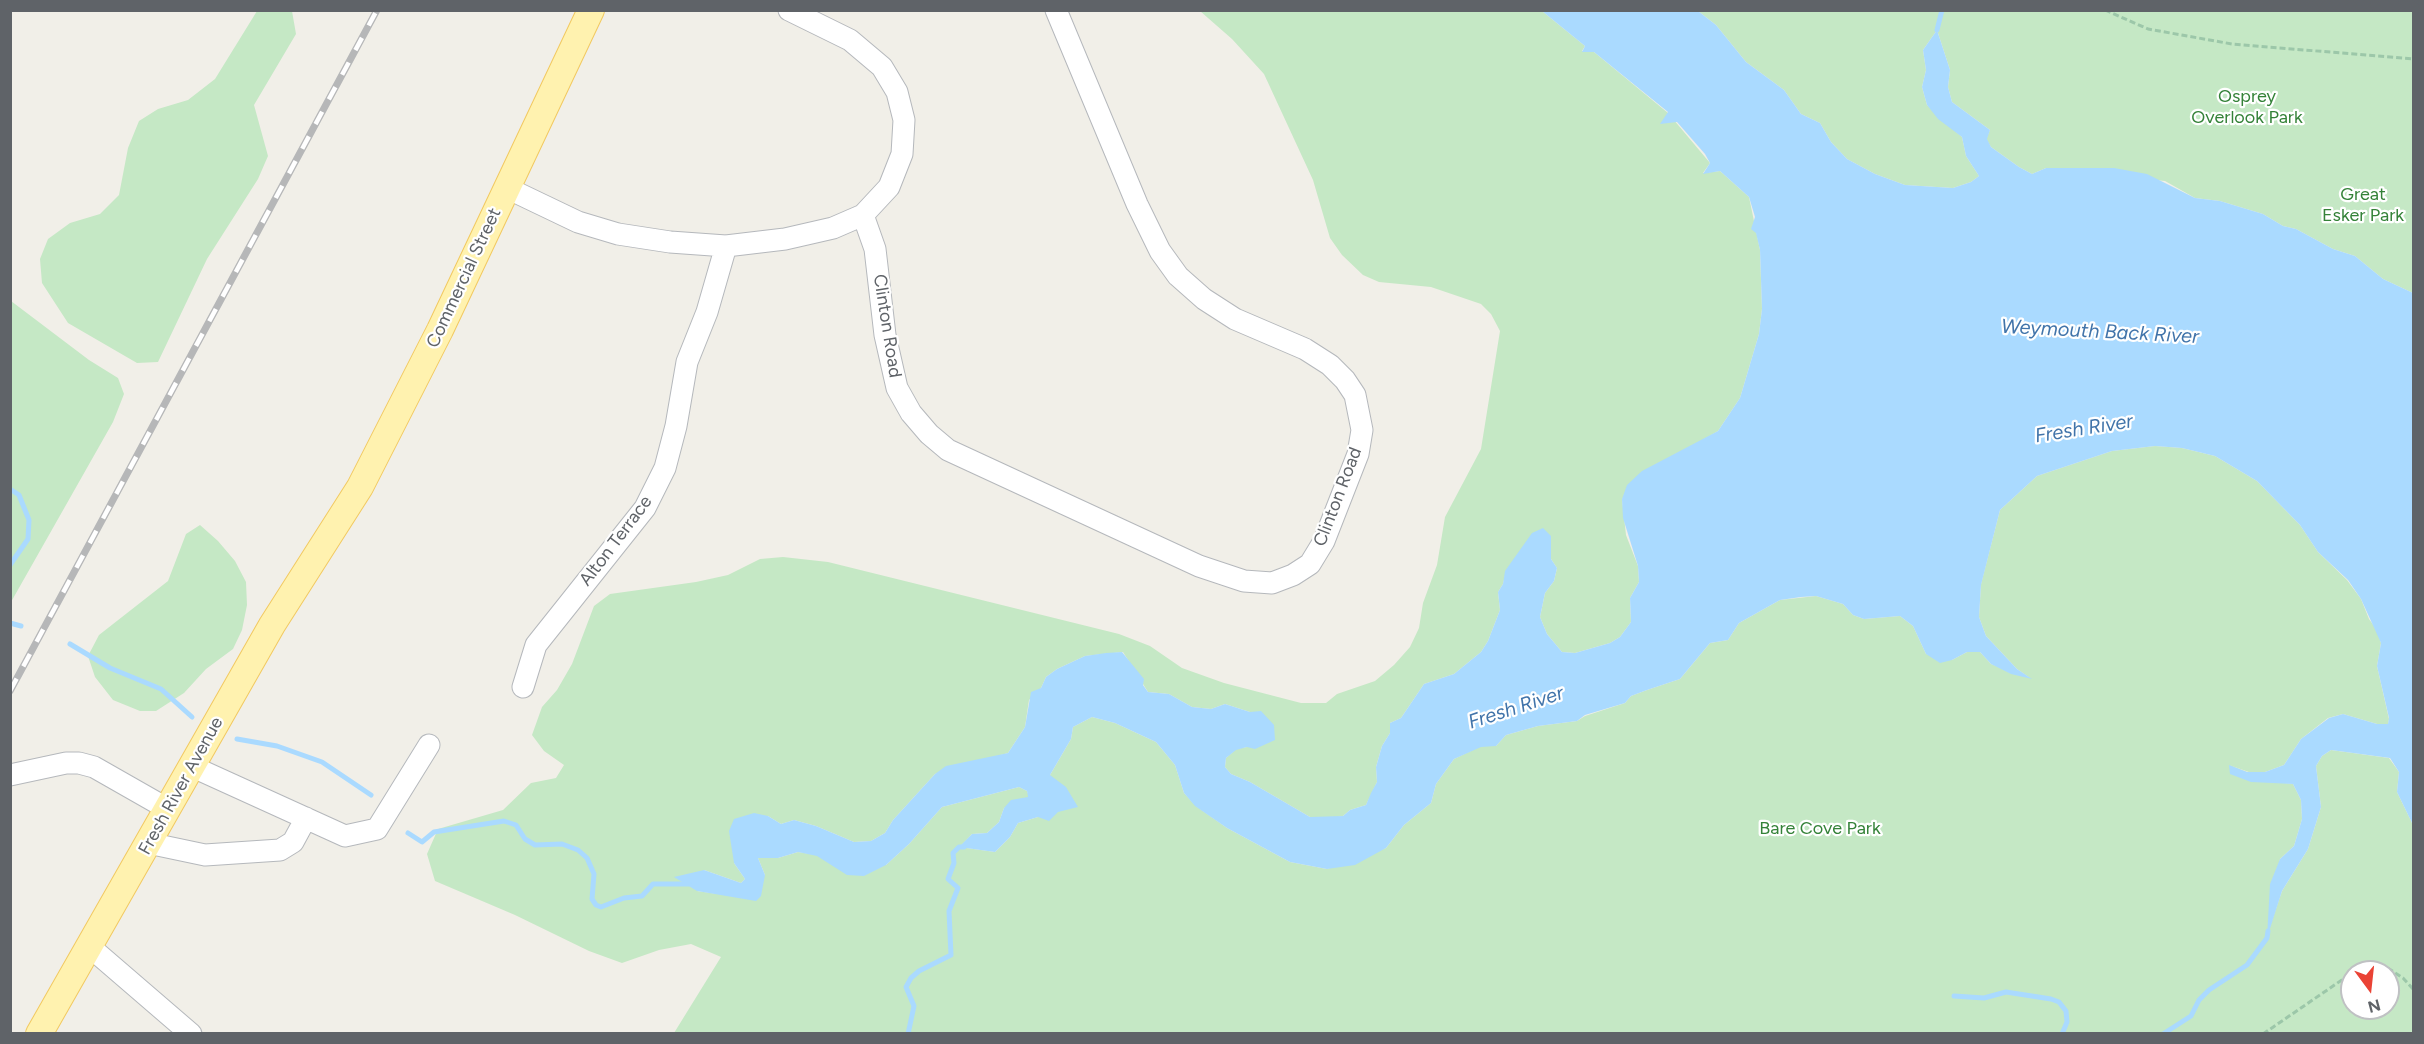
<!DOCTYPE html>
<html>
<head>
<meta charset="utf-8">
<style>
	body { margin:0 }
	#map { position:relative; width:2424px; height:1044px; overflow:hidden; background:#f1efe8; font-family:Figtree,sans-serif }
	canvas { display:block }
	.frame { position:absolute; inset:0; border:12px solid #5f6368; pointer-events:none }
	.north { position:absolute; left:2340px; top:960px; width:60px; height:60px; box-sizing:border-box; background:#fff; border:2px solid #bfc1c3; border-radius:50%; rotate:165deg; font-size:16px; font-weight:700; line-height:24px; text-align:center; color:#5f6368 }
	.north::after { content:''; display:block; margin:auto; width:21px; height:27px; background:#ea4335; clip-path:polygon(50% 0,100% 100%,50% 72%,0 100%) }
</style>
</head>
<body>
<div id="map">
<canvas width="2424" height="1044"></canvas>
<div class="frame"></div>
<div class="north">N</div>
</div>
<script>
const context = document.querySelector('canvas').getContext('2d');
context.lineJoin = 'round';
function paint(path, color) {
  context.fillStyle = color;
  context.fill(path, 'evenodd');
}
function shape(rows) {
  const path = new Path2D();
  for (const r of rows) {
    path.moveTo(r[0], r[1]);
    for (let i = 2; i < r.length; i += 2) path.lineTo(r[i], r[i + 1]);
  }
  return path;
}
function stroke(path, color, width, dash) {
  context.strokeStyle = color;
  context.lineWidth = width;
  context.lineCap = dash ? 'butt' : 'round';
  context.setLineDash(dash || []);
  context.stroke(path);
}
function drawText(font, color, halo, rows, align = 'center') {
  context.font = font + ' Figtree,sans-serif';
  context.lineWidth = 4.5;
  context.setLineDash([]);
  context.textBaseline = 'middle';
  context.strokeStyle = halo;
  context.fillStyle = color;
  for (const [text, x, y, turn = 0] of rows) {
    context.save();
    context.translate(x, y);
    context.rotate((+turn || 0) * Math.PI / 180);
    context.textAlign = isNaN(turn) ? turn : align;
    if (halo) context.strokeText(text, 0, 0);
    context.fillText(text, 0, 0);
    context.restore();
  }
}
paint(shape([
	[257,11,292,11,296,34,254,105,268,156,258,179,207,259,158,362,137,363,68,323,42,283,40,259,48,239,70,223,100,214,119,195,128,148,139,121,158,109,188,100,215,79],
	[1200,11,1542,11,1585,46,1582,51,1594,52,1668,113,1710,163,1703,173,1720,171,1749,197,1760,250,1762,309,1759,334,1740,398,1718,431,1682,452,1622,499,1626,535,1638,566,1639,582,1630,598,1631,622,1620,637,1610,643,1575,653,1562,652,1547,634,1540,617,1545,593,1554,581,1557,568,1551,559,1551,536,1506,571,1503,584,1498,592,1500,610,1488,641,1481,652,1454,674,1424,684,1401,718,1390,723,1390,733,1382,746,1376,767,1377,782,1366,805,1350,810,1343,816,1327,819,1310,817,1250,782,1231,774,1225,767,1226,758,1236,749,1247,747,1250,712,1225,704,1211,709,1192,707,1169,694,1148,692,1123,652,1085,656,1057,669,1046,677,1041,688,1029,700,1025,727,1008,753,935,774,893,820,885,833,871,841,854,842,816,826,794,820,781,824,768,816,734,863,745,879,741,883,704,870,697,891,718,894,765,875,758,858,778,858,798,852,817,855,832,864,886,865,909,844,942,807,1019,787,1027,791,1029,797,1004,808,999,822,987,833,972,834,960,847,995,852,1010,837,1018,823,1038,817,1050,775,1071,739,1073,727,1092,717,1115,723,1156,742,1175,765,1184,793,1196,806,1227,828,1290,862,1327,869,1386,848,1404,825,1431,803,1436,784,1454,759,1481,746,1496,746,1506,735,1538,726,1577,721,1585,716,1625,703,1631,696,1647,690,1680,679,1710,643,1728,640,1739,623,1780,600,1816,596,1843,604,1853,615,1864,619,1900,616,1913,626,1926,654,1952,660,1967,652,1980,652,1991,664,2030,678,2017,669,1986,636,1979,617,1981,584,2000,510,2037,476,2112,451,2155,446,2182,448,2215,456,2257,481,2300,525,2318,552,2347,580,2361,599,2369,619,2377,630,2381,643,2377,666,2389,719,2388,724,2377,724,2343,714,2328,718,2301,739,2284,765,2265,772,2247,772,2229,765,2277,782,2293,784,2301,800,2302,819,2294,846,2280,859,2267,935,2282,891,2308,849,2321,807,2316,766,2322,756,2331,750,2389,758,2399,772,2397,792,2413,825,2413,1033,674,1033,721,957,691,944,659,950,622,963,589,951,515,915,435,881,427,854,438,829,503,810,531,783,556,778,564,765,544,751,532,735,542,707,557,690,572,664,594,606,610,594,696,582,728,575,760,559,783,557,828,562,1119,634,1150,646,1182,668,1224,683,1301,703,1326,703,1337,694,1375,681,1394,665,1410,647,1419,628,1423,603,1437,565,1445,517,1481,449,1500,331,1491,314,1481,304,1431,287,1379,282,1363,275,1342,255,1330,238,1313,180,1264,74,1232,39],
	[2352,972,2388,972,2388,1008,2352,1008],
	[1698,11,2413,11,2413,293,2383,279,2355,256,2333,249,2296,229,2283,226,2263,214,2220,201,2195,198,2165,181,2046,168,2032,174,2019,167,1991,147,1986,139,1990,130,1952,102,1948,87,1950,70,1937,30,1923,50,1926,70,1922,87,1927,105,1962,137,1966,156,1979,176,1971,182,1953,188,1905,185,1875,174,1847,159,1831,142,1820,123,1801,114,1784,90,1746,62,1716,25],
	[11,301,89,360,118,378,124,394,113,422,11,602],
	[200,525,218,541,235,561,246,582,247,605,242,630,233,649,206,669,184,693,156,711,140,711,113,700,95,677,88,656,99,635,168,581,186,534]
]), '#c5e8c5');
paint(shape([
	[1542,11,1698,11,1716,25,1746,62,1784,90,1801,114,1820,123,1831,142,1847,159,1875,174,1905,185,1953,188,1971,182,1979,176,1966,156,1962,137,1938,119,1927,105,1922,87,1926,70,1923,50,1937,30,1950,70,1948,87,1952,102,1990,130,1987,139,1991,147,2019,167,2032,174,2046,168,2114,168,2147,174,2195,198,2220,201,2263,214,2283,226,2296,229,2333,249,2355,256,2383,279,2413,293,2413,825,2397,792,2399,772,2390,758,2331,750,2322,756,2316,766,2321,807,2308,849,2282,891,2267,938,2270,884,2280,859,2294,846,2302,819,2301,800,2293,784,2251,782,2230,774,2229,765,2247,772,2265,772,2284,765,2301,739,2329,718,2343,714,2377,724,2388,724,2389,718,2377,666,2381,643,2361,599,2348,580,2318,552,2300,525,2257,481,2215,456,2182,448,2155,446,2112,451,2037,476,2000,510,1981,585,1979,617,1986,636,2017,669,2032,679,2011,674,1991,664,1980,652,1967,652,1952,660,1940,663,1926,654,1913,626,1900,616,1864,619,1853,615,1843,604,1816,596,1801,597,1780,600,1739,623,1728,640,1710,643,1680,679,1647,690,1631,696,1625,703,1585,715,1577,721,1538,726,1506,735,1496,746,1481,747,1454,759,1436,784,1431,803,1404,825,1386,848,1355,865,1327,869,1290,862,1227,828,1195,806,1184,793,1175,765,1156,742,1115,723,1092,717,1073,727,1071,739,1050,775,1066,787,1078,807,1058,812,1049,821,1038,817,1018,823,1010,837,995,852,959,847,972,834,987,833,999,822,1004,808,1011,800,1028,797,1027,791,1019,787,942,807,909,844,886,865,864,876,847,875,817,856,798,852,778,858,758,858,765,875,761,896,756,901,697,891,674,877,704,870,741,883,745,879,734,863,729,831,734,819,754,813,768,816,781,824,794,820,816,826,854,842,871,841,885,833,893,820,935,774,946,766,1008,753,1025,727,1031,692,1041,688,1046,677,1057,669,1085,656,1106,653,1122,652,1144,679,1143,685,1148,692,1169,694,1192,707,1211,709,1225,704,1250,712,1261,711,1274,725,1275,740,1255,749,1247,747,1236,750,1226,758,1225,767,1231,774,1250,782,1310,817,1343,816,1350,810,1366,805,1371,793,1377,782,1376,767,1382,746,1390,733,1390,723,1401,718,1424,684,1454,674,1481,652,1488,641,1500,610,1498,592,1503,584,1505,571,1532,533,1543,528,1551,536,1551,559,1557,568,1554,581,1545,593,1540,617,1547,634,1562,652,1575,653,1610,643,1620,637,1631,622,1630,598,1639,582,1638,566,1623,518,1622,499,1627,485,1642,471,1718,431,1740,398,1759,334,1762,309,1760,250,1756,233,1751,229,1755,217,1749,197,1720,171,1703,174,1710,163,1705,154,1677,122,1660,124,1668,112,1594,52,1582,52,1585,46]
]), '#aadaff');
stroke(shape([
	[1937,30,1942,10],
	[10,489,19,495,29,520,28,539,10,565],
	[10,623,21,626],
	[70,644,110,668,161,689,192,717],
	[237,739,277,746,322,762,371,795],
	[408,833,422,842,434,832,504,821,516,825,525,839,535,845,562,844,578,850,587,858,594,874,592,899,596,905,601,907,624,898,642,896,653,884,689,884],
	[1954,996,1984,998,2006,992,2051,999,2059,1002,2066,1011,2067,1022,2062,1034],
	[908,1034,914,1006,906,987,911,978,919,971,951,955,949,911,958,888,948,879,954,863,953,853,959,847,964,847],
	[2163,1034,2191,1016,2199,1000,2209,990,2247,965,2267,938,2268,931]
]), '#aadaff', 5);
const minor = shape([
	[507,188,578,222,618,234,670,242,726,246,785,239,833,228,863,215,889,187,902,154,904,120,897,92,882,67,850,40,789,10],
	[863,215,875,249,885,335,897,388,911,413,929,434,948,450,1199,566,1244,581,1272,583,1293,575,1310,564,1324,541,1358,454,1362,430,1355,395,1345,380,1330,365,1305,349,1235,319,1204,299,1178,276,1160,251,1137,204,1056,10],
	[523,687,536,645,645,508,665,468,676,426,687,362,707,312,726,246],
	[191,766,345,836,377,829,429,745],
	[10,775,66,763,79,763,94,767,166,808],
	[148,843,205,855,280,850,293,842,306,818],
	[90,947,191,1034]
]);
const major = shape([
	[39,1034,272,625,360,487,440,330,591,10]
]);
stroke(minor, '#b5b8bc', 23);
stroke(major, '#f2c960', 28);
stroke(shape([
	[2105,10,2148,29,2232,44,2414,59],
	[2353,972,2371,966,2386,967,2403,978,2414,990],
	[2263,1034,2352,973]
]), '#9cc7a9', 3, [6, 3]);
stroke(minor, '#fff', 21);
stroke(major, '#fff2af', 26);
const rail = shape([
	[10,691,377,10]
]);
stroke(rail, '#b6b7b8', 7);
stroke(rail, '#fff', 4.5, [14]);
drawText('18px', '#348238', '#fff', [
	["Osprey",2247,97],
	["Overlook Park",2247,118],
	["Great",2363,195],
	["Esker Park",2363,216],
	["Bare Cove Park",1820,829]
]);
drawText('18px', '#5f6368', '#fff', [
	["Commercial Street",464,278,-65],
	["Clinton Road",887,326,81],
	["Clinton Road",1338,497,-69],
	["Alton Terrace",616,541,-53],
	["Fresh River Avenue",181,786,-61]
]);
drawText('italic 20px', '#4174aa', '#fff', [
	["Weymouth Back River",2100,332,3],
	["Fresh River",2084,429,-9],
	["Fresh River",1516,708,-18]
]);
</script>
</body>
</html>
